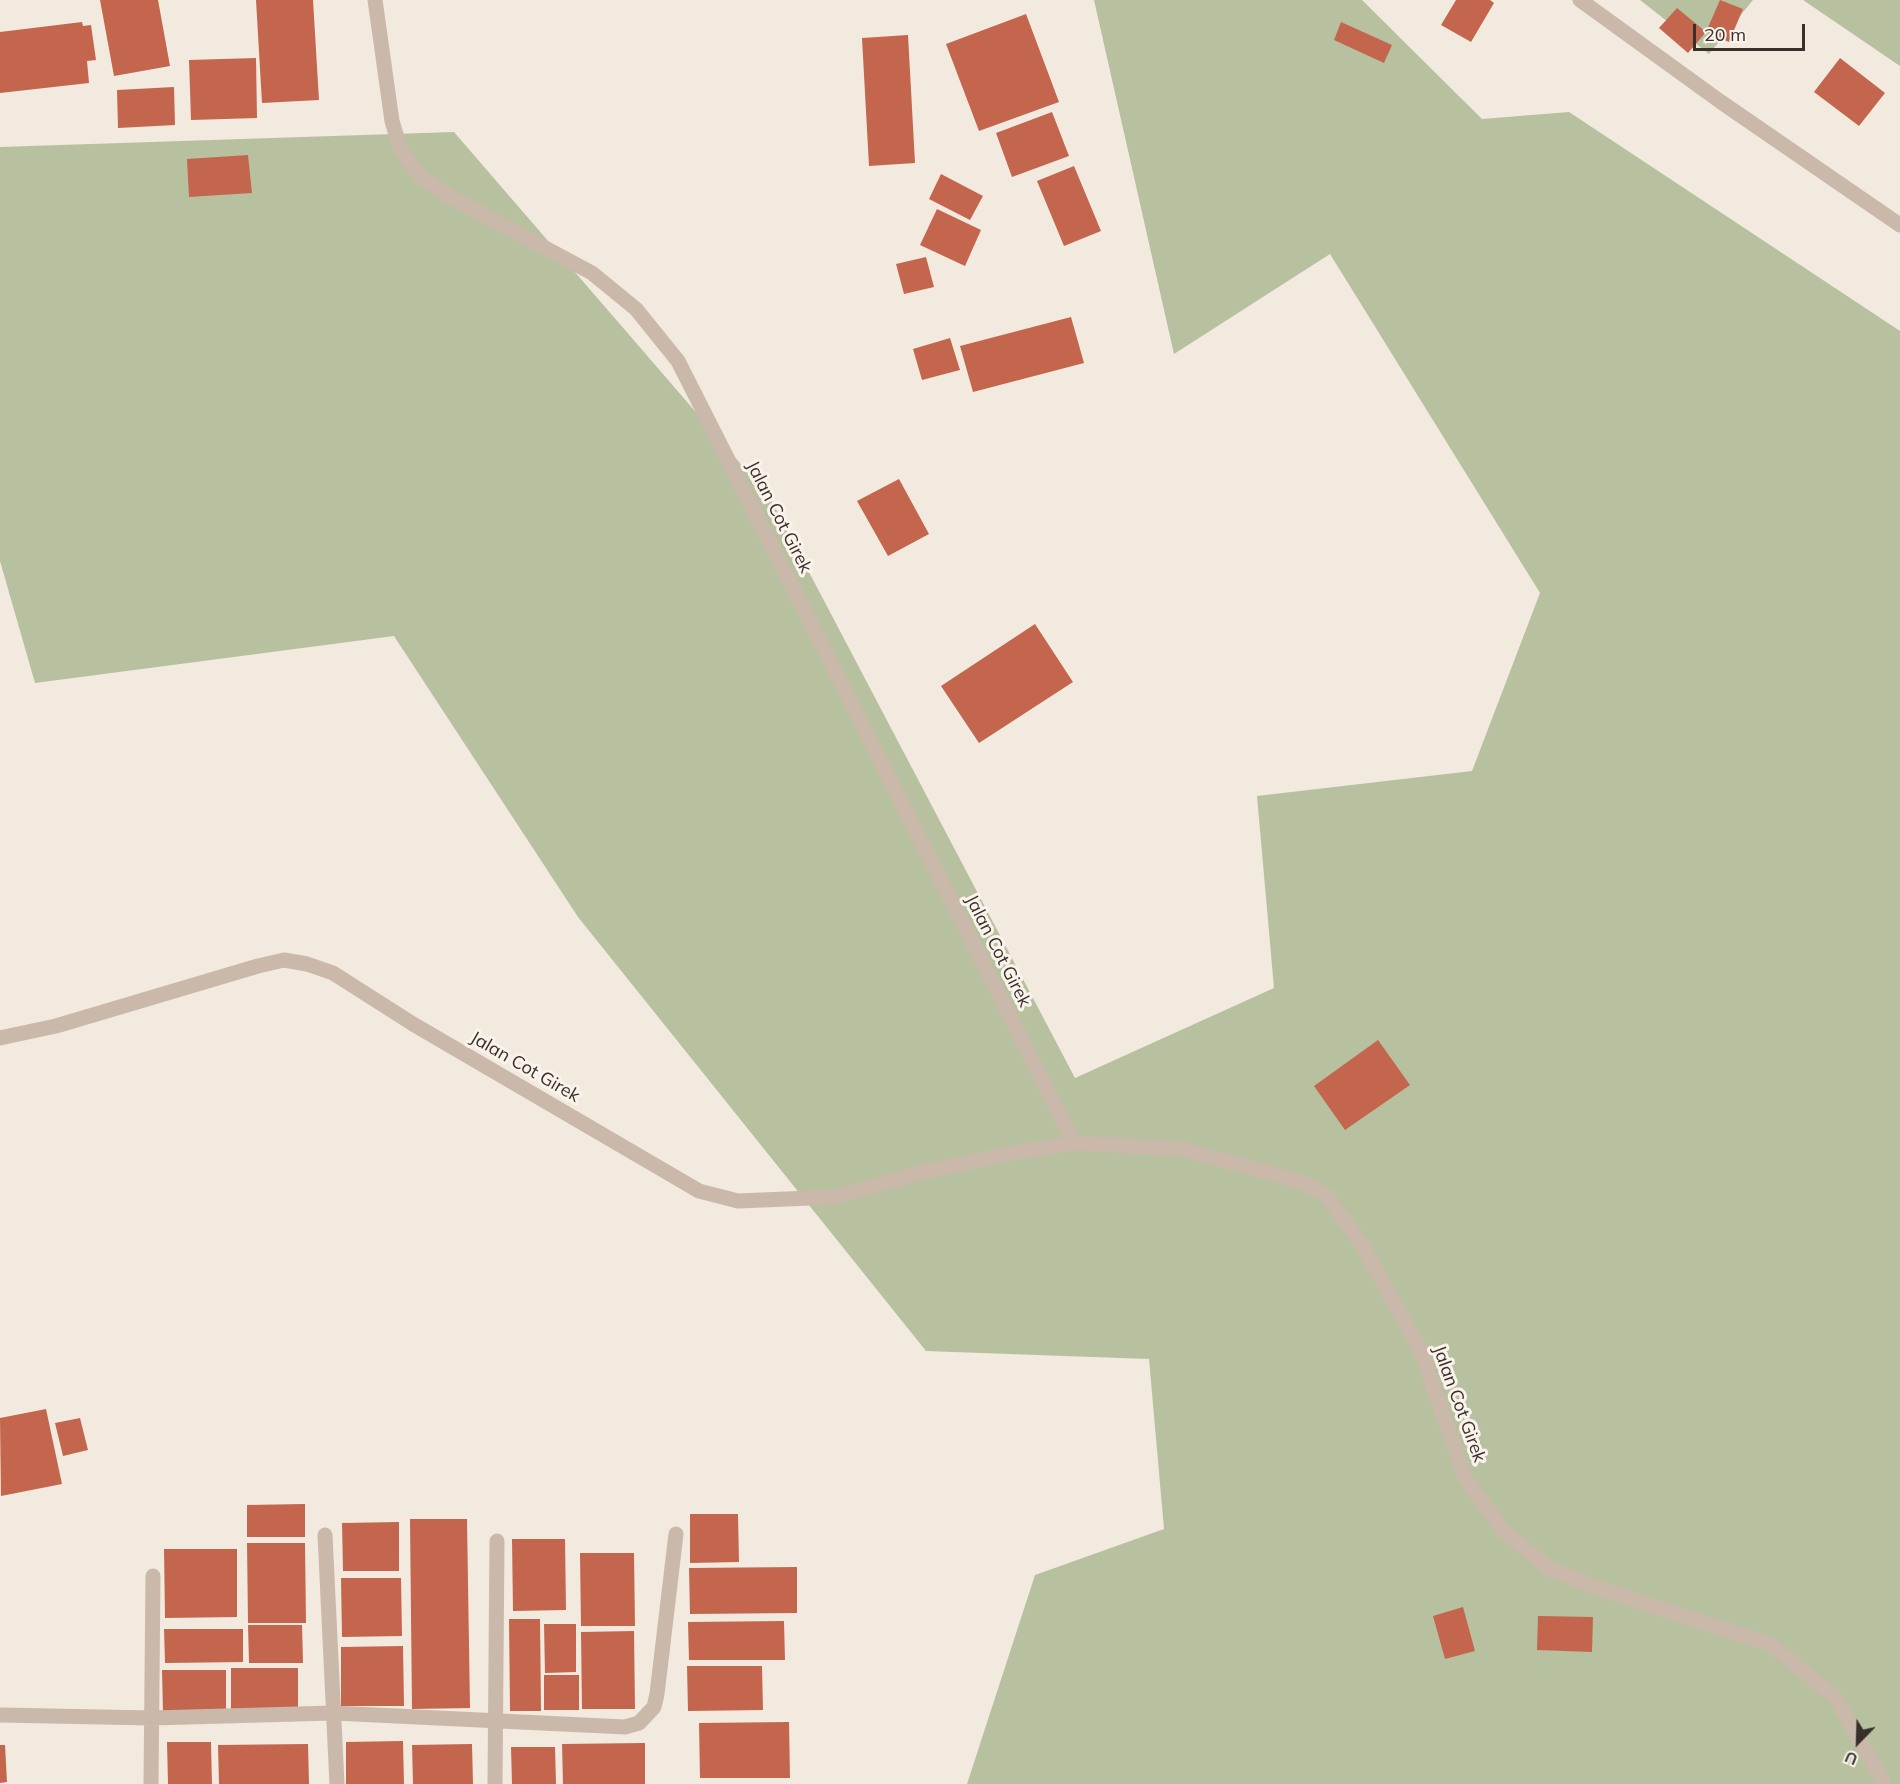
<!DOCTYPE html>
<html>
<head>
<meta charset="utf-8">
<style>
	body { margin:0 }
	#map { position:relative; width:1900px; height:1784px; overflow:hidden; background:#f2e9df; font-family:Mulish,sans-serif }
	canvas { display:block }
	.north { position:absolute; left:1828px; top:1712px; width:60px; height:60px; -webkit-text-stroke:4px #faf3ec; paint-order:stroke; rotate:203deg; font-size:16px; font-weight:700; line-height:24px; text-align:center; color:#382e2a }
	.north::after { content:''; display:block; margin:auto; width:21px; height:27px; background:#382e2a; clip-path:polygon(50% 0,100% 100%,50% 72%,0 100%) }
	.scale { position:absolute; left:1693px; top:24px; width:112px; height:27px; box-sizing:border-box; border:3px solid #382e2a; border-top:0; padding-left:8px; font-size:18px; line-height:21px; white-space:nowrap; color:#382e2a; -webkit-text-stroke:4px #faf3ec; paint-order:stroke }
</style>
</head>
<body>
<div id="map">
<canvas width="1900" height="1784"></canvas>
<div class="north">U</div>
<div class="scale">20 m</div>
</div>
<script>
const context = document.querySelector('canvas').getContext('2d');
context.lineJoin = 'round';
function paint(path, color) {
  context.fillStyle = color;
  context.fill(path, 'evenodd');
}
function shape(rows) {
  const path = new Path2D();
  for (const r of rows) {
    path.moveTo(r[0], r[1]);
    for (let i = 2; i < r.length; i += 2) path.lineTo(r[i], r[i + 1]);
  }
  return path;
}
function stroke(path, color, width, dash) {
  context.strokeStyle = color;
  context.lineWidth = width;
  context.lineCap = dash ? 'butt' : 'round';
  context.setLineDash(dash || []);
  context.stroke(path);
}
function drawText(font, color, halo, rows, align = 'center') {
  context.font = font + ' Mulish,sans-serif';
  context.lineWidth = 6;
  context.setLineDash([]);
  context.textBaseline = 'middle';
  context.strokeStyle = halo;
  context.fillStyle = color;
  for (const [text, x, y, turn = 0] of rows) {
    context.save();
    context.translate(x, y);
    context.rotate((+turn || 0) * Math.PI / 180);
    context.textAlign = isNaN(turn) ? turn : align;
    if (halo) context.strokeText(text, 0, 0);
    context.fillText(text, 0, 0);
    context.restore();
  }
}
paint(shape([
	[1094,0,1362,0,1482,119,1569,112,1900,331,1900,1784,967,1784,1035,1575,1164,1529,1149,1359,926,1351,578,917,394,636,35,683,0,561,0,147,454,132,770,498,1075,1078,1274,988,1257,796,1472,771,1540,593,1330,254,1174,354],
	[1640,0,1753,0,1709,54],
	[1803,0,1900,0,1900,66]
]), '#b7c19f');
paint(shape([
	[100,0,158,0,170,66,114,76],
	[256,0,313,0,319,100,262,103],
	[1456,0,1490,0,1494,3,1471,42,1441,25],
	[1720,0,1743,9,1729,42,1706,32],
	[1677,8,1706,32,1688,53,1659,28],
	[1026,14,1059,102,979,131,946,44],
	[82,22,83,26,91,25,96,60,87,61,89,83,0,93,0,32],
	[1341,22,1392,45,1384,63,1334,40],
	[908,35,915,163,869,166,862,38],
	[256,58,257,118,191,120,189,60],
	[1840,58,1885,93,1859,126,1814,92],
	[174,87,175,125,118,128,117,90],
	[1052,112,1069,156,1012,177,996,133],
	[248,155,252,193,189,197,187,159],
	[1074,166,1101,231,1064,246,1037,181],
	[941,174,983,196,970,220,929,199],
	[937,209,981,230,965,266,920,245],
	[926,257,934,287,904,294,896,264],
	[1071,317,1084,363,973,392,960,346],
	[950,338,960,370,922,380,913,349],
	[899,479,929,534,888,556,857,501],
	[1035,624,1073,682,979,743,941,686],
	[1378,1040,1410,1085,1345,1130,1314,1086],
	[46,1409,62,1484,1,1496,0,1418],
	[80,1418,88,1450,63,1456,55,1423],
	[305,1504,305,1537,247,1537,247,1505],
	[690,1514,738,1514,739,1562,690,1563],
	[410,1519,467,1519,470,1708,412,1709],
	[399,1522,399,1571,343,1571,342,1523],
	[512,1539,565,1539,566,1610,513,1611],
	[247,1543,305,1543,306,1623,248,1623],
	[164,1549,237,1549,237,1617,165,1618],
	[580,1553,634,1553,635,1626,581,1626],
	[797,1567,797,1613,690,1614,689,1568],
	[341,1578,401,1578,402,1636,342,1637],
	[1463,1607,1475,1651,1445,1659,1433,1616],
	[1538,1616,1593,1617,1592,1652,1537,1650],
	[509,1619,540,1619,541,1711,510,1711],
	[784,1621,785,1660,689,1660,688,1622],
	[544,1624,576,1624,576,1672,545,1673],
	[248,1625,302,1625,303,1663,249,1663],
	[164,1629,243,1629,243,1662,165,1663],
	[634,1631,635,1709,582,1709,581,1632],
	[403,1646,404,1706,341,1706,341,1647],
	[687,1666,762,1666,763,1710,688,1711],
	[231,1668,298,1668,298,1710,231,1711],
	[162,1670,226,1670,226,1712,163,1713],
	[544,1675,579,1675,579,1710,544,1710],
	[789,1722,790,1778,700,1778,699,1723],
	[403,1741,404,1784,346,1784,346,1742],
	[167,1742,211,1742,212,1784,168,1784],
	[645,1743,645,1784,563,1784,562,1744],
	[308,1744,309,1784,219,1784,218,1745],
	[472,1744,473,1784,413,1784,412,1745],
	[0,1745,5,1745,7,1782,0,1783],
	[511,1747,555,1747,556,1784,512,1784]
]), '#c3664d');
stroke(shape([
	[375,0,392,121,401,151,421,177,452,198,592,273,636,309,678,361,1074,1143],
	[1580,0,1721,102,1900,225],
	[0,1038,56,1026,258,966,284,960,307,964,333,973,413,1024,699,1191,738,1201,834,1197,916,1174,1002,1155,1074,1143,1181,1149,1303,1182,1327,1196,1362,1245,1420,1349,1465,1478,1503,1530,1548,1568,1603,1590,1770,1644,1836,1698,1882,1779,1882,1784],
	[325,1535,337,1784],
	[0,1715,152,1718,334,1713,625,1727,639,1723,654,1707,657,1694,676,1534],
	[151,1784,153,1576],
	[495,1784,497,1541]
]), '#cab8ab', 15);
drawText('18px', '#382e2a', '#faf3ec', [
	["Jalan Cot Girek",779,517,63],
	["Jalan Cot Girek",998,951,63],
	["Jalan Cot Girek",525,1067,30],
	["Jalan Cot Girek",1459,1404,70]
]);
</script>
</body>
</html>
